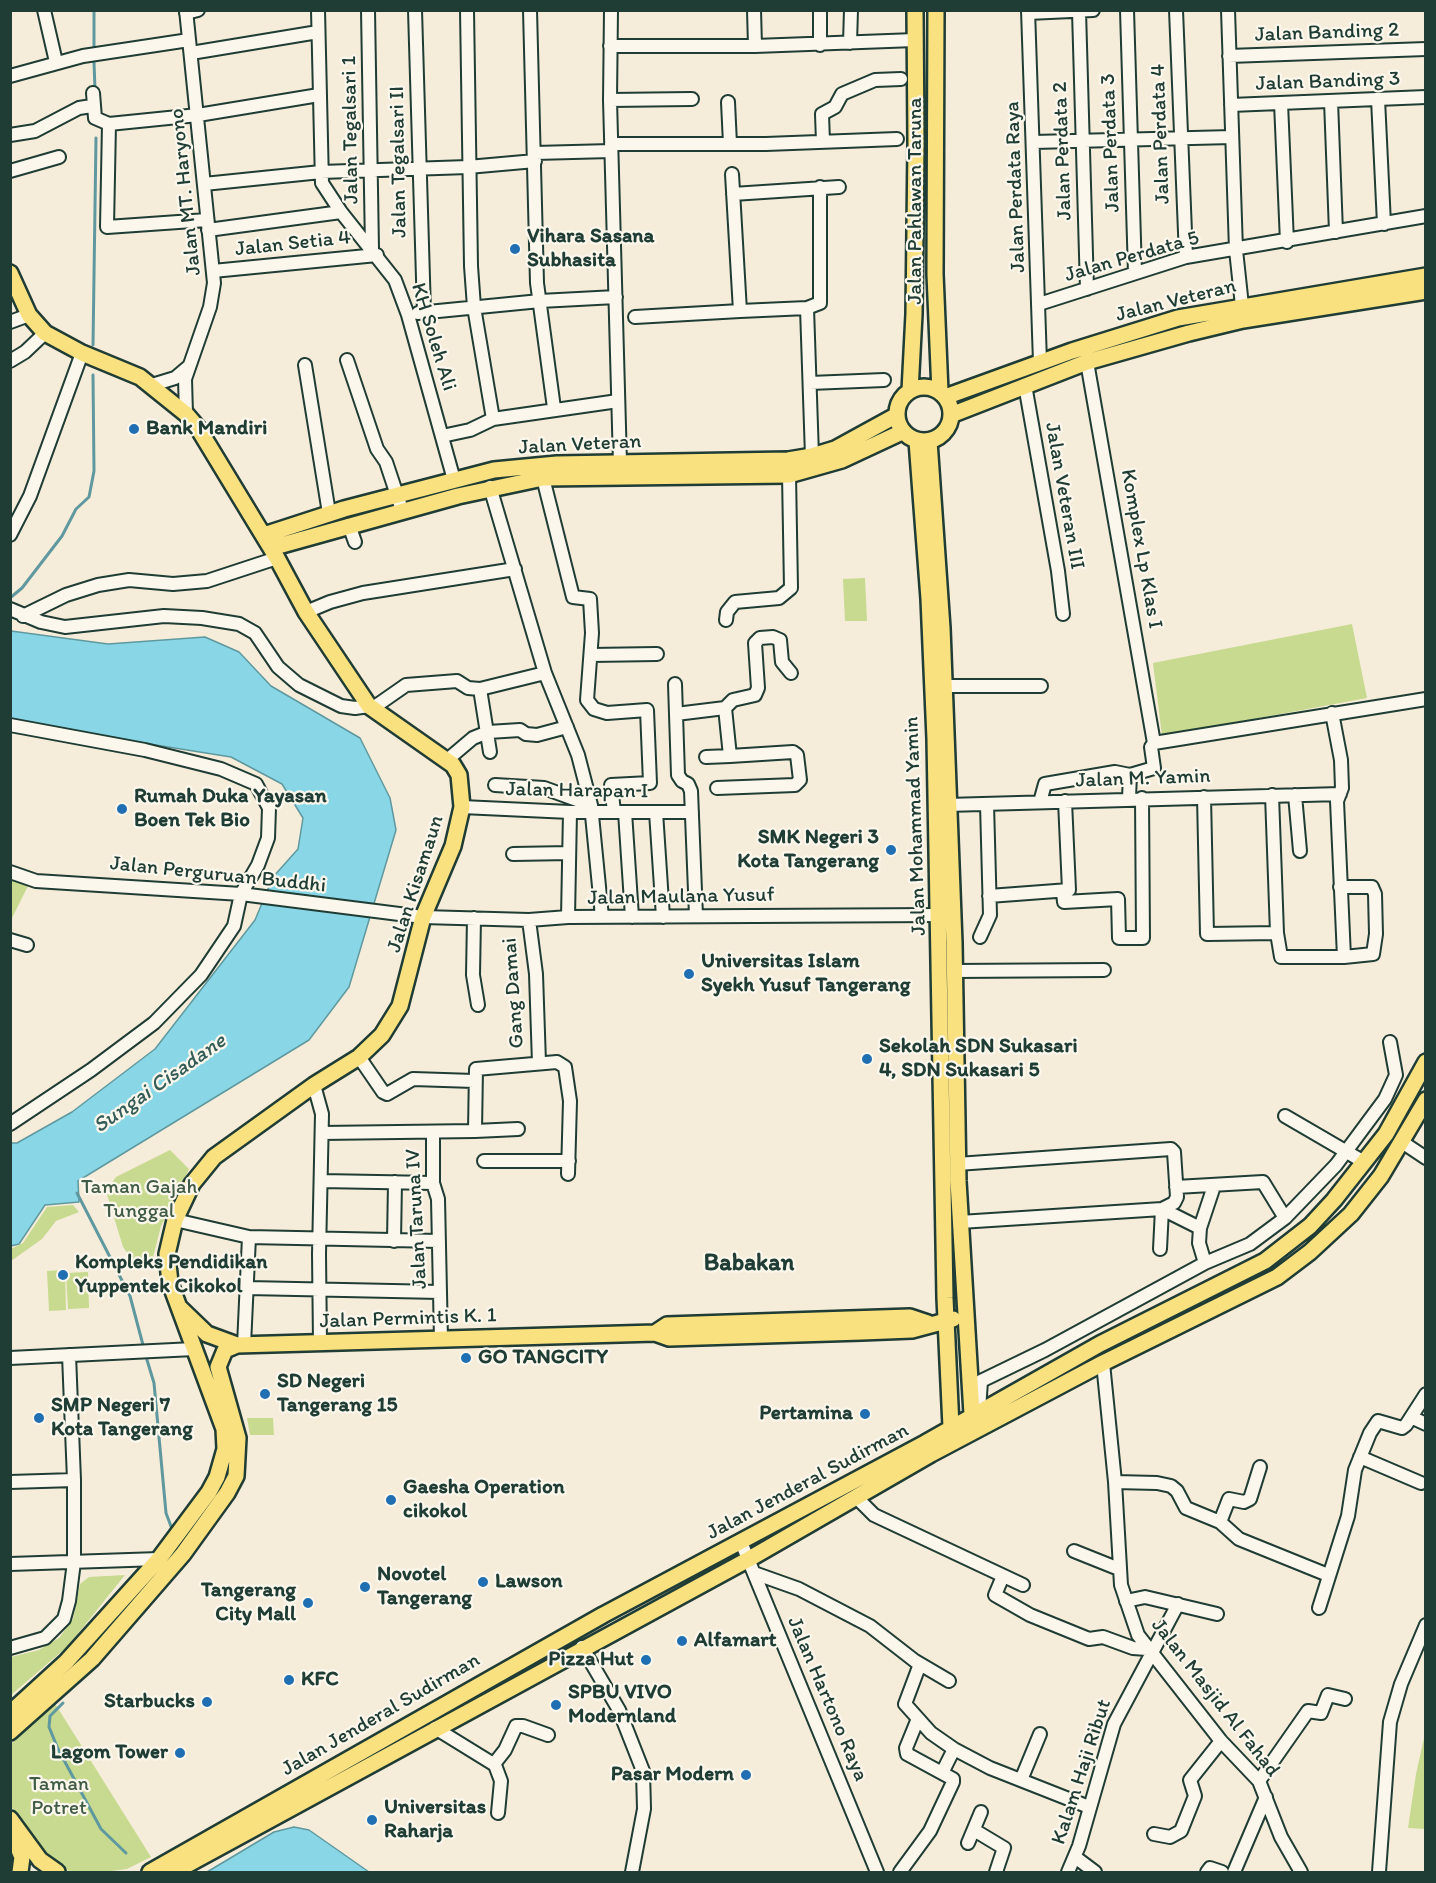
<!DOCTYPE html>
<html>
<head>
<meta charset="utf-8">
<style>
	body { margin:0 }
	#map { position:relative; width:1436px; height:1883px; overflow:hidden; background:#f6ecda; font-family:Itim,sans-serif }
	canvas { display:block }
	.frame { position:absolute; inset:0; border:12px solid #1f3d34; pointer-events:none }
</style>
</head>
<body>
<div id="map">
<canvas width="1436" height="1883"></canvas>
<div class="frame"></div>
</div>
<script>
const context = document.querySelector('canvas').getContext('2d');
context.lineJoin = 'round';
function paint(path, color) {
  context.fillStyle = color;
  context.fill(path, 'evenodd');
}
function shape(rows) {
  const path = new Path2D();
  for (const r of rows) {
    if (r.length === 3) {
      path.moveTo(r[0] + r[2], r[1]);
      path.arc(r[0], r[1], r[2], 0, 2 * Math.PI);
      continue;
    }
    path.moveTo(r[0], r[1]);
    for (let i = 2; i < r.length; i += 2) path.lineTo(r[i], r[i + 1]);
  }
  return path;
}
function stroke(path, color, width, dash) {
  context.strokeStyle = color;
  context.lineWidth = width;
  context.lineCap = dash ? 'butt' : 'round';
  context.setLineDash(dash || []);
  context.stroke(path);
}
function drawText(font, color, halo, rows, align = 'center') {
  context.font = font + ' Itim,sans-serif';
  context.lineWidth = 4.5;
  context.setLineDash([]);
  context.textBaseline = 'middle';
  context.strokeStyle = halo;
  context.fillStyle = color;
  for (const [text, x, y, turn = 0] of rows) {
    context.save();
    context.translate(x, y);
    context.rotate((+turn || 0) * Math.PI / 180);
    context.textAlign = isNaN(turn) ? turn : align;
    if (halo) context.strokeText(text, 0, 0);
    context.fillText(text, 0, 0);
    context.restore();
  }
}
paint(shape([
	[865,578,867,621,845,621,843,579],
	[1352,624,1367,698,1162,736,1153,663],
	[11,877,29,884,11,920],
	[170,1150,189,1169,161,1226,150,1269,145,1270,133,1261,123,1247,106,1191,116,1177],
	[73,1205,79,1212,56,1221,42,1239,11,1261,11,1249,23,1243,47,1207],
	[65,1270,66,1310,49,1311,47,1271],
	[88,1272,89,1308,68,1309,66,1273],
	[247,1418,273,1418,274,1435,250,1435],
	[125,1575,68,1646,11,1695,11,1657,39,1650,59,1638,73,1619,80,1584,89,1577],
	[54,1702,151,1857,127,1869,104,1872,71,1872,50,1860,18,1820,11,1805,11,1744],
	[1425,1734,1425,1829,1408,1828,1416,1774]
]), '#c7da8f');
const water = shape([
	[11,631,108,644,205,637,239,652,271,686,360,738,390,798,396,830,349,987,309,1040,78,1181,79,1202,45,1205,19,1244,11,1246,10,1143,17,1143,72,1112,155,1049,255,920,273,877,298,849,303,818,282,784,231,757,11,722,11,631],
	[294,1827,309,1830,369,1872,207,1872,274,1832,294,1827]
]);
paint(water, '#89d7e6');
stroke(water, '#5f999f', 1.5);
stroke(shape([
	[94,10,94,49],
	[94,62,95,90],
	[93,345,96,138],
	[10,598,22,588,62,536,76,509,89,497,94,471,93,375],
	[77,1193,130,1296,143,1345],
	[147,1360,154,1383,166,1513,172,1529],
	[63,1703,50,1716,49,1727,58,1749,101,1829,126,1853]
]), '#5f999f', 3);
const minor = shape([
	[44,10,56,62],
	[186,10,214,283,210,307,185,379,186,414],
	[318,10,322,183,341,212,395,280,408,315,454,480],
	[368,10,372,249],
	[415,10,424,312],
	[467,10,471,266,474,307,493,419],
	[530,10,537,283,554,408],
	[611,10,610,100,620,463],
	[754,10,755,46],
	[1028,10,1040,362],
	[1127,10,1135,273],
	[1176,10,1186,257],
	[1228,10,1236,250,1243,315],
	[1079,11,1087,289],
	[186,13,198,10],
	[1028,13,1093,10],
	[850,43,851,10],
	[820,45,820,10],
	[610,46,755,46,915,40],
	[191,53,318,32],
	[1229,56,1426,49],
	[10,76,83,56,189,40],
	[93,93,95,118,109,124,198,115,319,95],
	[1378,99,1384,224],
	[610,100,692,99],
	[1331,101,1336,232],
	[728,102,730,144],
	[1281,103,1287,242],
	[1231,105,1426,97],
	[109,124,107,227,207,220],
	[10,135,35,131,79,108,92,106],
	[823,142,822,114,835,107,842,94,875,80,901,79],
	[1034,142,1232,137],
	[611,144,766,144,897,139],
	[535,153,611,151],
	[10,171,59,157],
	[204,184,321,172,468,167,535,161],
	[733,194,839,187],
	[208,230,341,212],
	[213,271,377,255],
	[1039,304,1186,257,1426,216],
	[807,308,812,456],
	[740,311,807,308,820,303,820,187],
	[418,313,540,301,616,297],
	[635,317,740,311,732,174],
	[10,322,29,315],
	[347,360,377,449,386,462,402,510],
	[10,361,25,352,45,333],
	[1087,362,1154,743],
	[305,365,329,513],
	[810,383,884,380],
	[152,385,175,378,188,367],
	[1025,385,1058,571,1063,614],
	[442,436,470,430,493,419,618,401],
	[543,478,573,597,590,599,592,633,587,700,594,709,607,713,647,710,650,783,611,785,614,812],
	[490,487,545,673,578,755,591,805,602,917],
	[349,525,355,542],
	[10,535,30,496,82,353],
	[10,609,41,622,65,627,164,616,202,618,239,624,255,633,278,667,299,685,341,706,355,708,369,706],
	[306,612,330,602,363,593,515,569],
	[23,616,66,595,98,585,129,580,173,584,207,581,277,558],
	[726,620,727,612,735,602,779,598,791,588,789,475],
	[591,655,657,654],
	[675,684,678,775,682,781,688,784,691,791,696,916],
	[944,686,1041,686],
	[480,689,490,752],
	[373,708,406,685,457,681,468,688,480,689,545,673],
	[1332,713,1341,760,1342,788,1337,801,1344,957],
	[676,714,725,708,733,700,755,695,758,688,755,643,760,638,773,637,780,640,782,662,791,673],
	[10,725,145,750,221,769,256,784,269,808,268,838,258,865,241,894,234,926,201,975,154,1023,91,1070,10,1124],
	[706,757,730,756],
	[447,760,473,738,488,732,520,730,526,734,537,735,567,727],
	[495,785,544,788,591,805],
	[717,788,795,785,800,780,797,755,793,752,730,756,725,708],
	[1272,795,1277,933,1281,957,1344,957,1373,954,1376,934,1375,894,1372,887,1340,887],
	[1295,795,1300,851],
	[1204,797,1207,934,1277,933],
	[1129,798,1130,775,1154,768,1151,747,1154,743,1426,699],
	[1040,802,1045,784,1115,772,1130,775],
	[947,805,1340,794],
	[462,807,570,812,692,812],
	[625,812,632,917],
	[656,812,663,917],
	[513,854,569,853],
	[10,872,36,881,241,894,423,917,529,920,568,917,939,915],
	[1063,892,1064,902,1118,899,1119,938,1143,938,1142,798],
	[989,896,1069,890,1065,801],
	[568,917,570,812],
	[474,918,473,975,478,1005],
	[529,920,536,974,539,1063],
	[980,937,990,915,987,804],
	[10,940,27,945],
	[954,971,1104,970],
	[359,1057,383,1092,387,1094,413,1079,474,1081],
	[314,1085,322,1114,319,1254,320,1343],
	[1285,1116,1364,1162],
	[475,1131,518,1129],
	[433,1132,433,1183,438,1199,441,1339],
	[322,1133,475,1131,476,1069,557,1062,565,1067,570,1101,568,1174],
	[1402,1142,1426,1158],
	[484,1161,569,1161],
	[957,1164,1171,1149,1174,1152,1177,1197,1174,1203,1162,1209],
	[321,1181,433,1183],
	[1176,1187,1263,1182,1285,1218],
	[1162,1209,1200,1228],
	[175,1220,249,1237,439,1241],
	[960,1222,1162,1209,1160,1249],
	[394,1241,395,1182],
	[1205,1263,1199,1243,1200,1228,1214,1186],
	[248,1288,440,1292],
	[244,1345,249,1237],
	[10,1358,194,1349],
	[1103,1363,1115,1482,1121,1585,1138,1635,1221,1741,1259,1781,1281,1837,1301,1872],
	[979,1410,981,1381,1045,1350,1205,1263,1250,1244,1285,1218,1336,1165,1385,1099,1396,1075,1390,1042],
	[1413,1418,1426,1424],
	[1360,1457,1421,1483],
	[10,1482,74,1480,69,1355],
	[1115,1482,1157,1483,1171,1486,1177,1491,1186,1508,1220,1522,1239,1539,1328,1575],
	[856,1497,874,1515,1023,1585],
	[1220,1522,1229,1499,1244,1502,1250,1499,1260,1467],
	[741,1542,877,1872],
	[1074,1551,1119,1569],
	[10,1564,159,1559],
	[754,1573,799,1589,870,1626,915,1661,949,1681],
	[1003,1576,995,1595,1030,1615,1089,1639,1103,1637,1133,1648,1147,1649],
	[1126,1601,1145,1597,1217,1614],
	[1319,1608,1348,1516,1355,1470,1370,1433,1378,1421,1402,1428,1406,1425,1426,1394],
	[582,1647,619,1710,643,1771,644,1809,632,1872],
	[10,1648,45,1638,64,1619,69,1601,74,1562,74,1480],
	[920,1664,905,1704,931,1733,954,1749,990,1768,1089,1807],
	[435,1728,495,1765,501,1781,498,1813],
	[494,1764,505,1750,516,1726,523,1726,548,1735],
	[942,1773,954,1749],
	[1021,1780,1040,1734],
	[1259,1781,1308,1711,1321,1713,1328,1695,1345,1699],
	[974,1830,1004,1848,996,1872],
	[1154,1834,1170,1837,1181,1831,1195,1796,1190,1780,1221,1741],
	[968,1843,981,1812],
	[1075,1857,1095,1872],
	[900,1872,930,1831,953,1782,953,1779,907,1754,906,1748,917,1721],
	[1068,1872,1079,1846,1114,1724,1178,1604],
	[1207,1872,1210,1868,1222,1872],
	[1234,1872,1266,1797],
	[1379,1872,1390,1722,1401,1684,1426,1625]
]);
const major = shape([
	[936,10,935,274,940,392],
	[10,273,29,315,45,333,82,353,140,377,186,414,198,428,277,558,306,612,369,706,453,765,459,775,462,807,453,846,423,917,400,1006,382,1035,359,1057,314,1085,214,1157,192,1184,175,1220,167,1254,170,1283,224,1429,225,1449,217,1477,209,1492,159,1559,66,1662,10,1713],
	[924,414,27],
	[910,391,914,314,916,144,915,10],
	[945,397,1072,351,1178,318,1426,276],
	[951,415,1087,362,1189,333,1243,320,1426,291],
	[917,441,929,599,935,739,945,1298,951,1427],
	[929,441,942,628,954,943,958,1181,972,1414],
	[264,535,344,509,494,470,557,464,788,460,812,456,835,449,897,415],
	[271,548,458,496,543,478,789,475,842,460,902,432],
	[180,1308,207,1334,237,1345,655,1333,669,1338,862,1332,912,1330,953,1319],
	[655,1333,667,1325,910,1317,928,1323],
	[10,1732,92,1659,183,1554,227,1493,236,1476,238,1438,218,1367,225,1350,237,1345],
	[10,1819,40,1860,57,1872],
	[13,1836,22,1857,20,1872],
	[150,1872,603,1615,925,1443,1100,1344,1265,1261,1310,1226,1334,1200,1386,1134,1426,1062],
	[174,1872,749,1559,931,1454,1103,1363,1277,1277,1310,1252,1351,1214,1381,1176,1426,1100]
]);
stroke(minor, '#1f3d34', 16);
stroke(major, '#1f3d34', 20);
stroke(minor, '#fbf7ec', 12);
stroke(major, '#fae180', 15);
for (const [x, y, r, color] of [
	[515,249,6,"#1f6fb2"],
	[134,429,6,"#1f6fb2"],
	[122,809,6,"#1f6fb2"],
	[891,850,6,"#1f6fb2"],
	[689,974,6,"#1f6fb2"],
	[867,1059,6,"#1f6fb2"],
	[63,1275,6,"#1f6fb2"],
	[466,1358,6,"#1f6fb2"],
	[265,1394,6,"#1f6fb2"],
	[865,1414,6,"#1f6fb2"],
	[39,1418,6,"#1f6fb2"],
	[391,1500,6,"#1f6fb2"],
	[483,1582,6,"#1f6fb2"],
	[365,1587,6,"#1f6fb2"],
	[308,1603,6,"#1f6fb2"],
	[682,1641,6,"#1f6fb2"],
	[646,1660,6,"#1f6fb2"],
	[289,1680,6,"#1f6fb2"],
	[207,1702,6,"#1f6fb2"],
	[556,1705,6,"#1f6fb2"],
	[180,1753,6,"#1f6fb2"],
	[746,1775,6,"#1f6fb2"],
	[372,1820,6,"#1f6fb2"]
]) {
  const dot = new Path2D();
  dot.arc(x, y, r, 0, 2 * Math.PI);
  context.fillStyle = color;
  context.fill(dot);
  stroke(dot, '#fbf7ec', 2);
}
drawText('21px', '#1f3d34', '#fbf7ec', [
	["Jalan Banding 2",1327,33,-2],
	["Jalan Banding 3",1328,82,-2],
	["Jalan Tegalsari 1",351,130,-91],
	["Jalan Perdata 4",1161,134,-92],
	["Jalan Perdata 3",1111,143,-92],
	["Jalan Perdata 2",1063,151,-92],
	["Jalan Tegalsari II",399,162,-91],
	["Jalan Perdata Raya",1016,187,-92],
	["Jalan MT. Haryono",186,192,-96],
	["Jalan Pahlawan Taruna",916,201,-90],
	["Jalan Setia 4",293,244,-6],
	["Jalan Perdata 5",1132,257,-16],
	["Jalan Veteran",1176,301,-14],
	["KH Soleh Ali",433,337,73],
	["Jalan Veteran",580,445,-3],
	["Jalan Veteran III",1064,496,80],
	["Komplex Lp Klas I",1141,549,80],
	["Jalan M. Yamin",1143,779,-2],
	["Jalan Harapan I",577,791,1],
	["Jalan Mohammad Yamin",916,826,-92],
	["Jalan Perguruan Buddhi",218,875,6],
	["Jalan Kisamaun",416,884,-72],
	["Jalan Maulana Yusuf",681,897,-1],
	["Gang Damai",514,993,-94],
	["Jalan Taruna IV",417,1219,-93],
	["Jalan Permintis K. 1",408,1319,-2],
	["Jalan Jenderal Sudirman",808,1482,-28],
	["Jalan Masjid Al Fahad",1215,1698,52],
	["Jalan Hartono Raya",827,1699,67],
	["Jalan Jenderal Sudirman",381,1715,-30],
	["Kalam Haji Ribut",1082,1772,-72]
]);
drawText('bold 21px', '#1f3d34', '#fbf7ec', [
	["Vihara Sasana",527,237],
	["Subhasita",527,261],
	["Bank Mandiri",146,429],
	["Rumah Duka Yayasan",134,797],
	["Boen Tek Bio",134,821],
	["SMK Negeri 3",879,838,"right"],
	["Kota Tangerang",879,862,"right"],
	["Universitas Islam",701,962],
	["Syekh Yusuf Tangerang",701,986],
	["Sekolah SDN Sukasari",879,1047],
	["4, SDN Sukasari 5",879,1071],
	["Kompleks Pendidikan",75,1263],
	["Yuppentek Cikokol",75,1287],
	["GO TANGCITY",478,1358],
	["SD Negeri",277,1382],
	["Tangerang 15",277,1406],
	["SMP Negeri 7",51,1406],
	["Kota Tangerang",51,1430],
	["Pertamina",853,1414,"right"],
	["Gaesha Operation",403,1488],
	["cikokol",403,1512],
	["Novotel",377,1575],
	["Tangerang",377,1599],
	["Lawson",495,1582],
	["Tangerang",296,1591,"right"],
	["City Mall",296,1615,"right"],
	["Alfamart",694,1641],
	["Pizza Hut",634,1660,"right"],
	["KFC",301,1680],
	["SPBU VIVO",568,1693],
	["Modernland",568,1717],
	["Starbucks",195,1702,"right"],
	["Lagom Tower",168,1753,"right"],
	["Pasar Modern",734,1775,"right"],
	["Universitas",384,1808],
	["Raharja",384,1832]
], 'left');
drawText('21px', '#415c46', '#fbf7ec', [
	["Taman Gajah",139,1188],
	["Tunggal",139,1212],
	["Taman",59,1785],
	["Potret",59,1809]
]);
drawText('italic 22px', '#345c58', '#fbf7ec', [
	["Sungai Cisadane",160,1084,-35]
]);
drawText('bold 24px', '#1f3d34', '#fbf7ec', [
	["Babakan",749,1264]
]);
</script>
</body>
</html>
